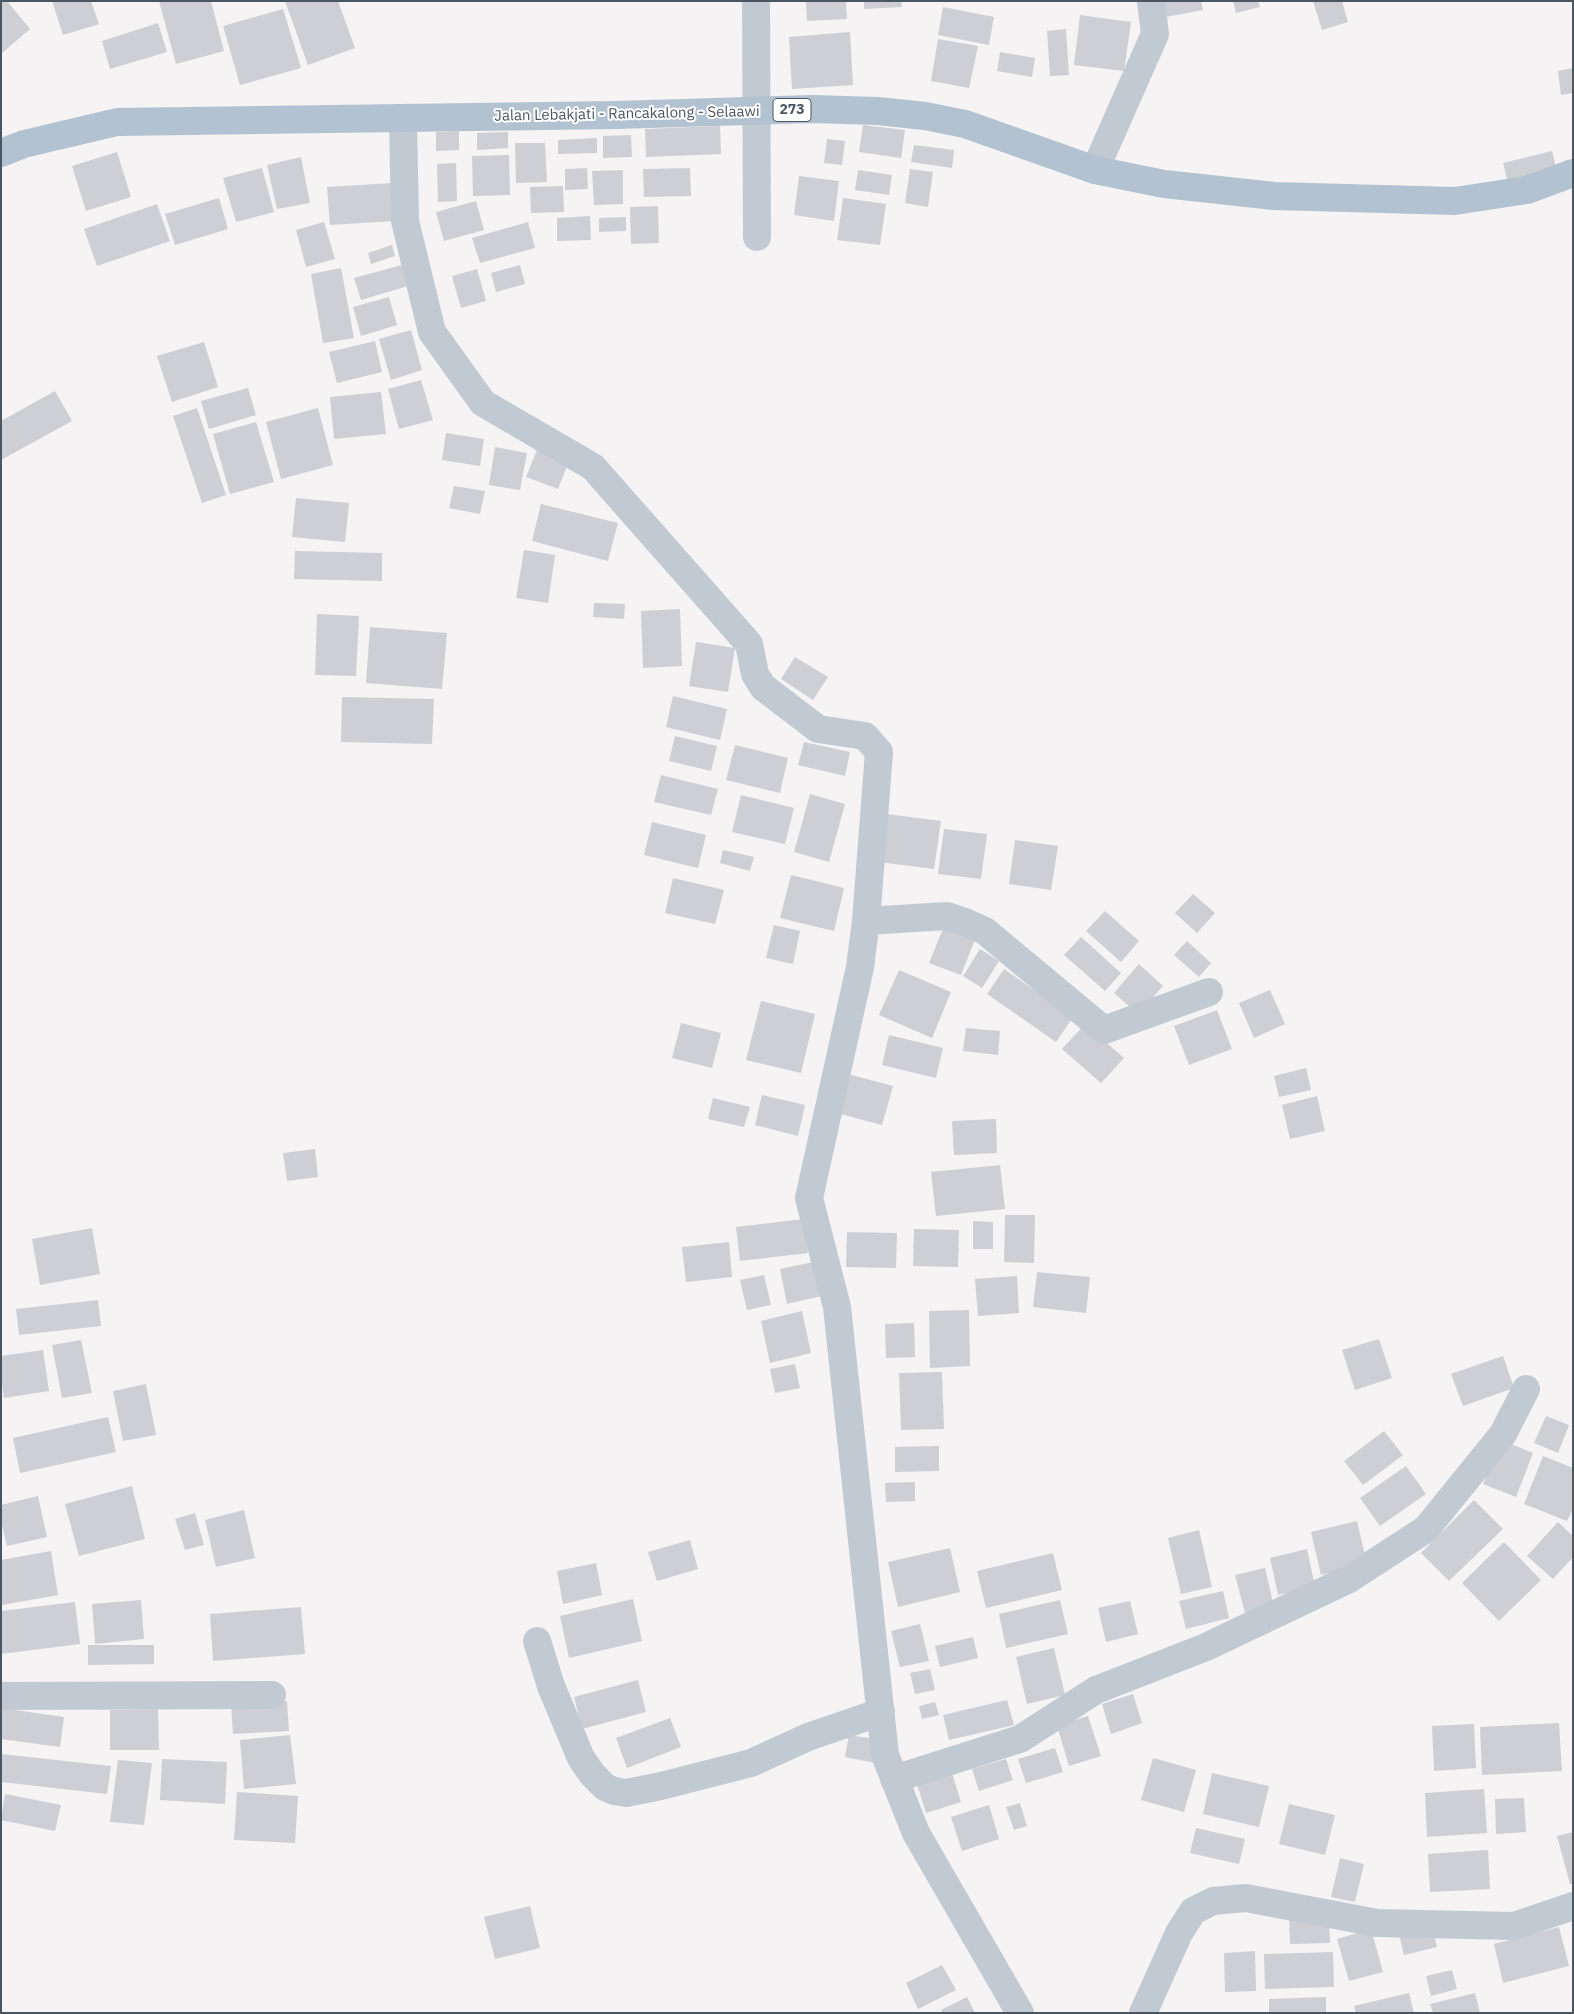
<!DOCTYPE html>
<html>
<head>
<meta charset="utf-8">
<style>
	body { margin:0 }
	#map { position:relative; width:1574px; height:2014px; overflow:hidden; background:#f5f3f3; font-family:"IBM Plex Sans",sans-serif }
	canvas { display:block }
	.frame { position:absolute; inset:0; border:2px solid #4a5661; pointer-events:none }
</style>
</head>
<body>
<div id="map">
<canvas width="1574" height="2014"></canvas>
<div class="frame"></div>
</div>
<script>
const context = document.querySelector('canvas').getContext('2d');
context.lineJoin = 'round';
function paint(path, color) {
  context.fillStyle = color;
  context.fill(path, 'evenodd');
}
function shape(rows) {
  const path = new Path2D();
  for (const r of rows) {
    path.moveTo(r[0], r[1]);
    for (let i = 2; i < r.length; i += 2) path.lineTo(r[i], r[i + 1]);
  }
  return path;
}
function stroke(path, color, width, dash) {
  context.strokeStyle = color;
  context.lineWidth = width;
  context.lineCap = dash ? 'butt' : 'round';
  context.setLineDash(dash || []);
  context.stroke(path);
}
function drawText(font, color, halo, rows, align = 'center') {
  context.font = font + ' "IBM Plex Sans",sans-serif';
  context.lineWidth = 4;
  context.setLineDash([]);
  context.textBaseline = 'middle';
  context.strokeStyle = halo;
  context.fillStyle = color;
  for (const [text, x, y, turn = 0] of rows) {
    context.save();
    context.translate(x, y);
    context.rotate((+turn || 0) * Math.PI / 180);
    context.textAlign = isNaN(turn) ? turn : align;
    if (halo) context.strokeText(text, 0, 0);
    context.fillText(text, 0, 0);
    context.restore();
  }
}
paint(shape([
	[1,1,7,1,30,29,1,54],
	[52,1,91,1,99,24,63,35],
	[159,1,211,1,224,51,176,64],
	[285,1,338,1,355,48,308,65],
	[806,1,846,1,847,19,807,21],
	[864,1,901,1,902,7,864,9],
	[1163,1,1201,1,1203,10,1166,17],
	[1233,1,1258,1,1260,7,1236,13],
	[1313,1,1342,1,1348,22,1322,30],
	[943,7,994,17,989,45,938,35],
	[283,9,301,68,240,85,223,26],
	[1080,15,1131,22,1124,71,1074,65],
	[158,23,167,52,110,69,102,41],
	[1066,29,1069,75,1050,76,1047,31],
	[850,32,853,85,792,89,789,37],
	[938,39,978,46,969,88,931,81],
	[1000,52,1035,58,1032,77,997,71],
	[1573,68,1573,93,1561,95,1558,71],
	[863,125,905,130,901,158,859,152],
	[720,126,721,154,646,157,645,129],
	[459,131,459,150,436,151,436,132],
	[508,132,508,148,477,150,477,133],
	[631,135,632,157,603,158,603,136],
	[597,138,597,153,558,154,558,140],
	[827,139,845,141,842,165,824,163],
	[515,143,545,143,547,182,516,183],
	[914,145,954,150,952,168,911,162],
	[1552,151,1558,176,1509,187,1503,163],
	[117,152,131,197,86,211,72,166],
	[509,155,510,195,473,196,472,156],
	[301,157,310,203,277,209,267,165],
	[456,163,457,201,438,202,437,164],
	[262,168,274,212,236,222,223,178],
	[587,168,588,189,565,190,565,169],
	[690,168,691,196,644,197,643,169],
	[910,169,933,172,928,207,905,203],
	[623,170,623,204,594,205,592,171],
	[858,170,892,175,889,195,855,190],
	[799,176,839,181,834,221,794,215],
	[393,183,395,221,330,225,327,187],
	[563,186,564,212,531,213,530,187],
	[219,198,228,229,175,245,165,214],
	[843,198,886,204,880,245,837,240],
	[476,201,484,230,444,241,436,212],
	[157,204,170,241,97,266,84,229],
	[658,206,659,243,631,244,630,207],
	[590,216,591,240,557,241,557,218],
	[626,217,626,231,599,232,599,218],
	[324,222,335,259,306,267,296,230],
	[528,222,535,248,480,263,472,238],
	[392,245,395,256,371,264,368,253],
	[402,265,408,286,361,300,354,278],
	[520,265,525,284,496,292,491,273],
	[341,268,354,338,323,343,311,274],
	[477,269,486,301,461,308,452,276],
	[389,297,397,325,361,336,353,307],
	[411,330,422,370,391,380,379,339],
	[375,341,382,372,337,383,329,352],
	[204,342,218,387,172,402,157,356],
	[421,380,433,420,399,429,388,389],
	[248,388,256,415,209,429,201,401],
	[55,391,72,421,1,460,1,421],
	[381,392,386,434,334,439,330,397],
	[197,408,226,495,202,503,173,416],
	[318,408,333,465,281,479,266,422],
	[256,422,274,482,230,494,213,434],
	[446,433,484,439,480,466,442,460],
	[539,445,570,458,558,489,526,477],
	[495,447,527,453,520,490,489,485],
	[454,486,485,491,480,514,449,508],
	[296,498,349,503,345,542,292,537],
	[541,504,618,523,608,561,532,541],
	[524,550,555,555,548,603,516,598],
	[295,551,382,553,382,581,294,579],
	[594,603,625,604,624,619,593,617],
	[680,609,682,666,643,668,641,611],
	[317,614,359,616,356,676,315,675],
	[370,627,447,633,442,689,366,683],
	[696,642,735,648,728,692,689,686],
	[795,657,828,677,813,700,781,679],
	[673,696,727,709,720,740,666,727],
	[342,697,434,699,432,744,341,742],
	[675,736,717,746,711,771,669,761],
	[804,742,850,752,845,776,798,765],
	[735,745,788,758,780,793,726,780],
	[661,775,718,789,711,815,654,802],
	[810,794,845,804,829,862,794,852],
	[741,795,794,808,785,844,732,832],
	[887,814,941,821,934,869,879,862],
	[652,822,706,835,698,868,644,855],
	[944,829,987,834,981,879,938,874],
	[1015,840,1058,846,1051,890,1009,884],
	[723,850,754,857,750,871,720,863],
	[791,875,844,888,834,931,780,918],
	[673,878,724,890,715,924,665,913],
	[1193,894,1215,913,1197,933,1175,913],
	[1105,911,1139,941,1121,962,1086,931],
	[945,924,976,937,961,975,929,963],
	[774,925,800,931,793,964,766,958],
	[1081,937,1121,973,1105,991,1064,955],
	[1187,941,1211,963,1199,977,1174,955],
	[980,949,999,961,982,988,963,976],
	[1139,964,1163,986,1138,1014,1114,993],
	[1004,969,1073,1017,1056,1042,987,994],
	[899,970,951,992,932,1038,879,1015],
	[1270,990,1285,1024,1254,1038,1239,1003],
	[761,1001,815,1014,801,1073,746,1060],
	[1217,1010,1232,1049,1189,1065,1174,1026],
	[681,1023,721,1033,712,1068,672,1058],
	[1085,1024,1124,1058,1101,1083,1062,1049],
	[966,1028,1000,1031,998,1055,963,1051],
	[889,1035,943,1048,936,1078,882,1065],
	[1306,1068,1311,1090,1279,1097,1274,1076],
	[844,1073,893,1086,882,1125,833,1112],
	[762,1095,805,1105,798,1136,755,1125],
	[1317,1096,1325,1131,1290,1139,1282,1105],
	[713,1098,750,1107,744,1127,708,1119],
	[996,1119,997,1153,954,1155,952,1121],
	[315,1149,318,1177,287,1181,283,1153],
	[1000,1165,1005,1209,936,1216,931,1172],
	[1005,1215,1035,1215,1034,1263,1004,1262],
	[804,1219,808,1253,740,1261,736,1227],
	[973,1221,993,1222,993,1249,973,1249],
	[92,1228,100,1274,40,1285,32,1239],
	[914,1229,959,1230,958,1267,913,1266],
	[847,1232,897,1233,896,1268,846,1267],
	[729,1242,732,1277,686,1282,682,1247],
	[818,1261,826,1295,787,1304,780,1269],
	[1037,1272,1090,1277,1086,1313,1033,1307],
	[764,1275,771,1305,747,1310,740,1280],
	[1017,1276,1019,1313,978,1316,975,1279],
	[98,1300,101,1326,19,1335,16,1309],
	[969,1310,970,1366,930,1368,929,1311],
	[802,1311,811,1353,770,1363,761,1321],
	[914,1323,915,1357,886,1358,885,1324],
	[1379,1339,1392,1378,1355,1390,1342,1350],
	[81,1340,92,1393,62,1398,52,1345],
	[43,1350,49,1391,4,1398,1,1376,1,1356],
	[1503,1356,1514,1388,1463,1406,1451,1374],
	[795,1364,800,1388,775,1393,770,1369],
	[942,1372,944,1429,901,1430,899,1373],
	[146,1384,156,1435,123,1441,113,1391],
	[1546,1416,1569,1425,1558,1453,1534,1443],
	[108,1417,116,1452,20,1473,13,1438],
	[1384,1431,1403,1455,1363,1485,1344,1461],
	[1501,1440,1533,1453,1516,1497,1483,1484],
	[939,1446,939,1471,895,1472,895,1447],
	[1543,1456,1573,1468,1573,1509,1567,1521,1524,1504],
	[1406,1466,1426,1494,1380,1526,1360,1498],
	[915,1482,915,1501,886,1502,885,1483],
	[132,1486,145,1539,79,1556,65,1504],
	[38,1496,47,1537,7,1546,1,1521,1,1505],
	[1474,1500,1503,1529,1449,1581,1421,1553],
	[244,1510,255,1558,216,1567,205,1520],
	[195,1513,204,1545,185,1550,175,1519],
	[1357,1521,1367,1564,1321,1575,1311,1532],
	[1558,1522,1573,1536,1573,1557,1553,1579,1527,1556],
	[1199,1530,1212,1587,1181,1594,1168,1538],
	[690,1540,698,1569,657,1581,648,1552],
	[1504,1542,1541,1580,1499,1621,1462,1583],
	[950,1548,960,1592,898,1607,888,1562],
	[1307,1549,1315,1586,1278,1595,1270,1558],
	[51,1551,58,1595,2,1605,1,1560],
	[1053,1553,1062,1590,986,1608,977,1571],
	[596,1563,602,1595,563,1604,557,1571],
	[1265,1568,1274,1607,1245,1613,1235,1575],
	[1223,1591,1229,1618,1186,1629,1179,1601],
	[633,1599,642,1641,569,1658,560,1616],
	[141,1600,144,1639,95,1644,92,1604],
	[1060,1600,1068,1634,1006,1648,999,1614],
	[1130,1601,1138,1634,1106,1642,1098,1608],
	[75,1602,80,1644,1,1654,1,1611],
	[301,1607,305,1654,213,1661,210,1614],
	[920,1624,929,1661,900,1667,891,1631],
	[973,1637,978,1658,940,1667,935,1646],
	[88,1645,154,1645,154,1664,88,1665],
	[1054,1648,1065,1695,1027,1704,1016,1657],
	[930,1669,935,1690,915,1694,910,1673],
	[638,1680,646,1712,582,1729,574,1697],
	[1133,1694,1142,1723,1111,1734,1102,1704],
	[1007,1700,1014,1725,949,1740,943,1715],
	[287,1701,289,1731,233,1734,231,1704],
	[935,1702,939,1715,922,1719,919,1706],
	[1,1708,64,1717,60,1747,1,1739],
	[158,1709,159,1750,110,1750,110,1710],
	[1088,1716,1101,1756,1069,1766,1057,1726],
	[670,1718,681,1747,627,1768,616,1738],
	[1559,1723,1562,1771,1482,1775,1480,1727],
	[1474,1724,1476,1768,1434,1771,1432,1726],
	[290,1735,296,1784,244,1789,240,1740],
	[849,1735,880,1740,875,1763,845,1757],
	[1055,1748,1063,1772,1026,1783,1018,1759],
	[1,1754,111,1766,107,1794,1,1782],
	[1153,1758,1196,1770,1184,1812,1141,1800],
	[162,1759,227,1762,225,1804,160,1800],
	[1006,1759,1013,1780,979,1791,972,1769],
	[118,1760,152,1763,144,1825,110,1822],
	[951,1770,961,1802,926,1813,916,1781],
	[1212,1773,1269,1786,1259,1827,1203,1814],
	[1484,1789,1487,1833,1427,1837,1425,1793],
	[237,1792,298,1796,295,1843,234,1840],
	[5,1794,61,1805,55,1831,1,1820],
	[1524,1798,1526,1832,1496,1834,1495,1799],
	[1020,1803,1027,1826,1014,1830,1006,1807],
	[1289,1804,1335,1815,1325,1855,1279,1844],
	[989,1805,999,1839,962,1851,951,1817],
	[1196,1828,1245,1839,1239,1864,1190,1853],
	[1573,1832,1573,1884,1570,1884,1557,1836],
	[1488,1850,1490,1889,1430,1892,1428,1854],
	[1340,1858,1364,1864,1355,1902,1331,1897],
	[530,1906,540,1948,495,1959,484,1917],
	[1329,1916,1330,1943,1290,1944,1289,1917],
	[1432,1926,1437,1947,1404,1955,1399,1934],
	[1559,1927,1569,1966,1503,1983,1494,1944],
	[1371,1929,1383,1972,1349,1981,1337,1939],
	[1255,1951,1256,1991,1225,1992,1224,1953],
	[1333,1952,1334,1987,1265,1989,1264,1954],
	[942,1965,956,1990,918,2009,906,1983],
	[1452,1970,1457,1989,1431,1996,1426,1976],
	[1409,1993,1414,2013,1356,2013,1354,2006],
	[1475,1993,1480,2013,1433,2013,1430,2004],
	[967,1997,975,2013,942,2013,941,2010],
	[1326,1997,1326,2013,1269,2013,1269,1999]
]), '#cdcfd5');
stroke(shape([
	[756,1,757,237],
	[403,118,405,221,432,332,483,403,593,467,749,644,755,674,763,687,818,729,865,736,879,752,866,921,860,967,809,1198,837,1307,885,1755,916,1833,1020,2013],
	[1095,170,1155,34,1151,1],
	[866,921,947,916,965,922,985,931,1104,1030,1209,992],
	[537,1641,551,1686,581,1758,592,1774,605,1787,614,1791,626,1793,661,1786,751,1763,808,1737,881,1712],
	[1,1696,272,1695],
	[894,1779,1020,1739,1096,1690,1206,1647,1349,1579,1426,1529,1503,1434,1526,1389],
	[1143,2013,1179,1933,1193,1911,1213,1901,1246,1898,1377,1923,1514,1926,1573,1906]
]), '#c1cad2', 28);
stroke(shape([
	[1,153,24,144,117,122,616,115,812,109,878,111,925,116,965,124,1095,170,1164,184,1274,196,1455,201,1527,190,1573,173]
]), '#b3c2d1', 28);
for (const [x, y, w] of [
	[792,110,38]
]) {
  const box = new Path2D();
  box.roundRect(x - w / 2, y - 11.5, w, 23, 4);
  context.fillStyle = '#fff';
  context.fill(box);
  stroke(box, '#4a5661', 1);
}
drawText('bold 14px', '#4a5661', null, [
	["273",792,110]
]);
drawText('15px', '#4a5661', '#fff', [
	["Jalan Lebakjati - Rancakalong - Selaawi",627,114,-1]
]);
</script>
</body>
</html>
